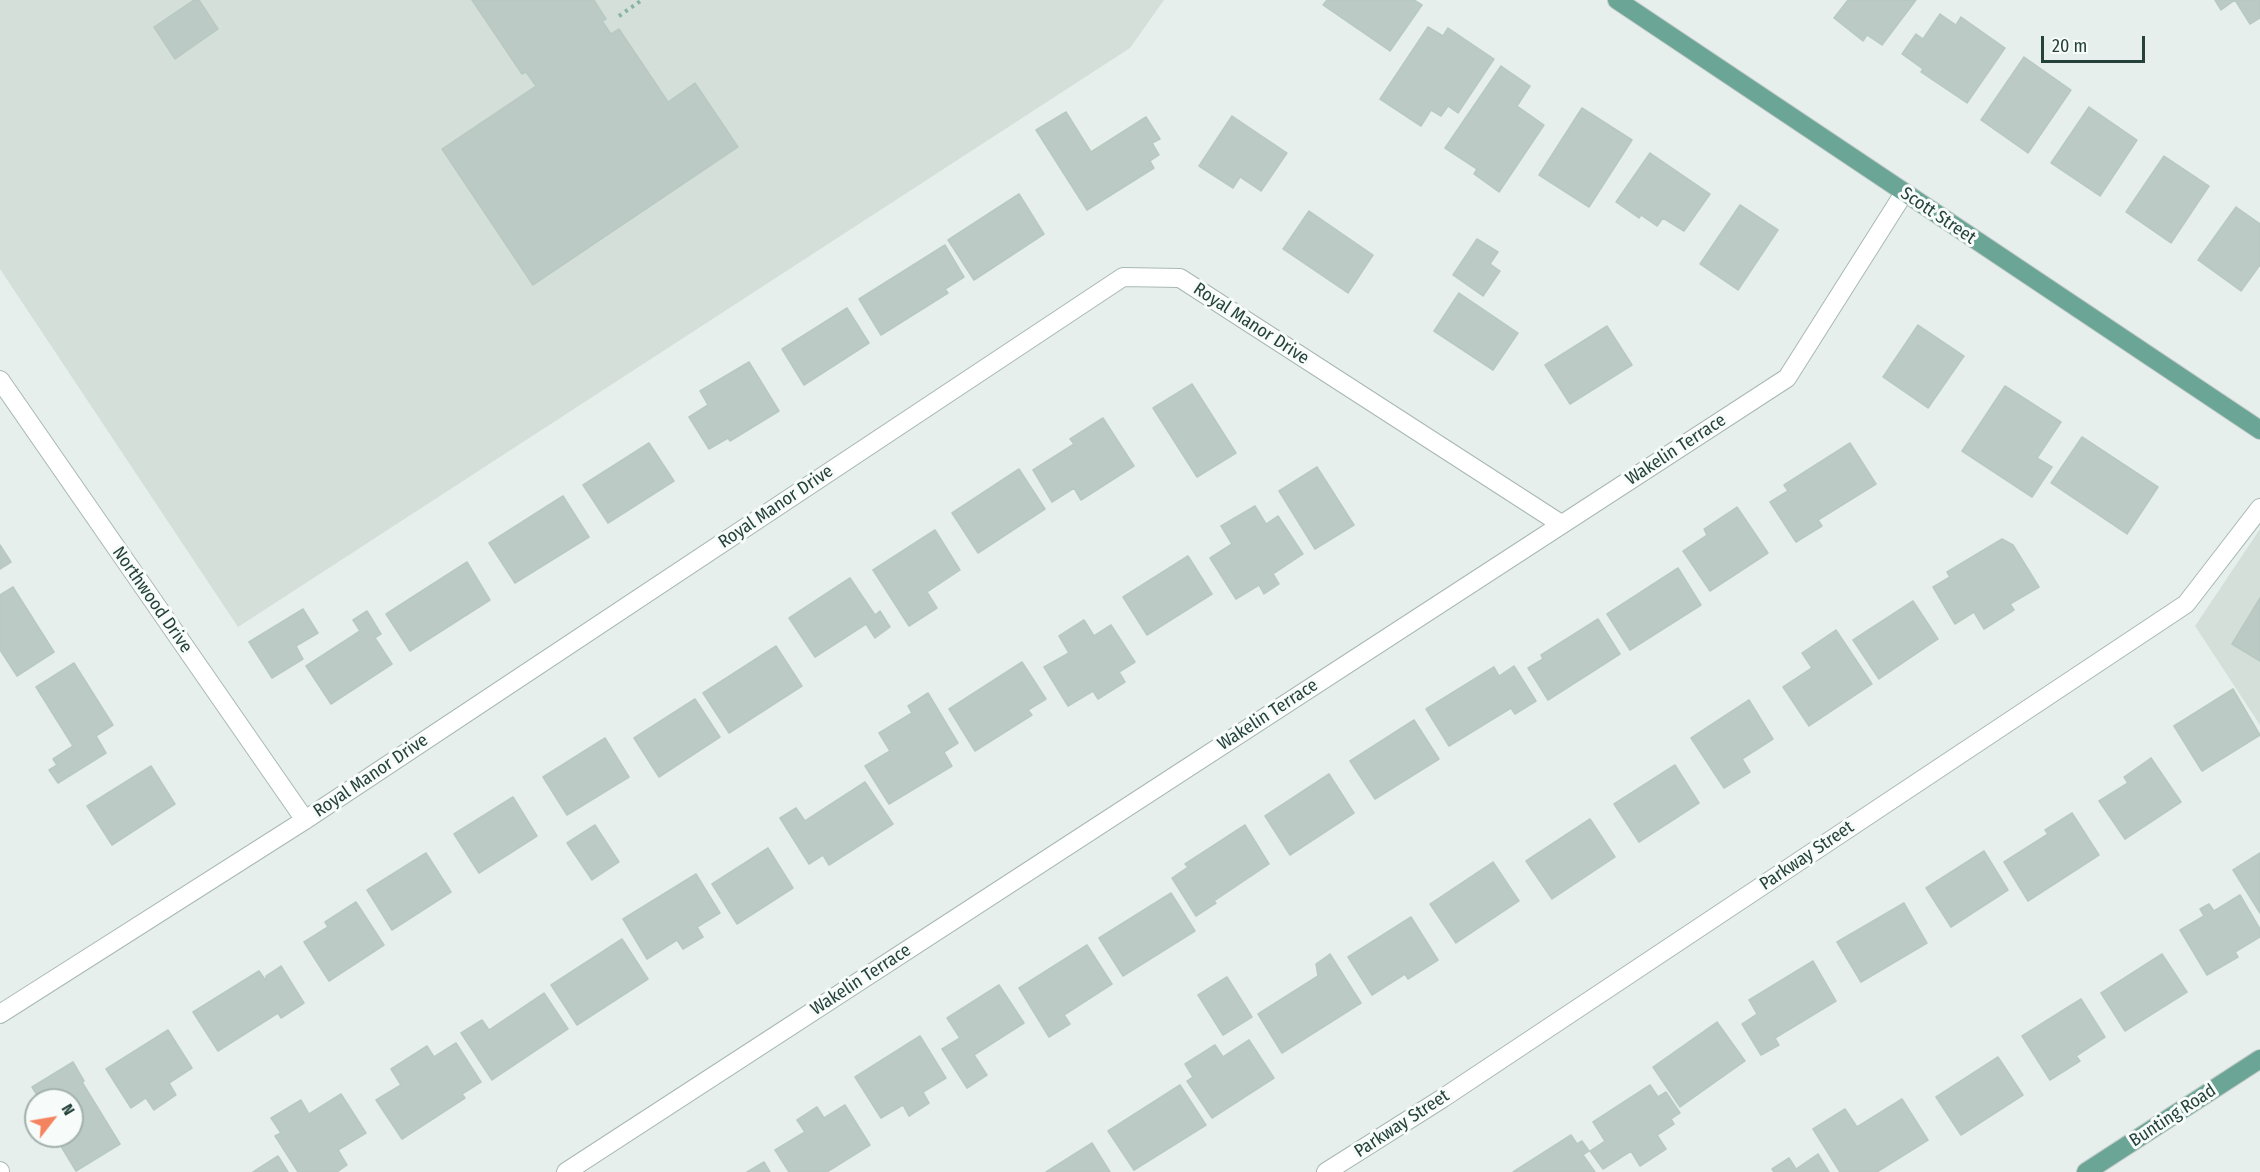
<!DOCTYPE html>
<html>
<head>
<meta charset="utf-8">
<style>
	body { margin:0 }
	#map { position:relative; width:2260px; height:1172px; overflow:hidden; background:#e6efeb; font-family:"Fira Sans Condensed",sans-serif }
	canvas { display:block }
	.north { position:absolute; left:24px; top:1088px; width:60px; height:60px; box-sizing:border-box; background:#f7fbf9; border:2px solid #a3b1ad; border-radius:50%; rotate:59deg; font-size:16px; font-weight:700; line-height:24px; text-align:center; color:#24423a }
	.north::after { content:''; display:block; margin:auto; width:21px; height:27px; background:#f4845f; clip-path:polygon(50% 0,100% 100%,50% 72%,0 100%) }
	.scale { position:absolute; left:2041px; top:36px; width:104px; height:27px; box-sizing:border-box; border:3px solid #24423a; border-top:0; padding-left:8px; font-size:18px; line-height:21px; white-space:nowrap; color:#24423a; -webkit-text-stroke:4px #f7fbf9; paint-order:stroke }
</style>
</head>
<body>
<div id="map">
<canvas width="2260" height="1172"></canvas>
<div class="north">N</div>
<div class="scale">20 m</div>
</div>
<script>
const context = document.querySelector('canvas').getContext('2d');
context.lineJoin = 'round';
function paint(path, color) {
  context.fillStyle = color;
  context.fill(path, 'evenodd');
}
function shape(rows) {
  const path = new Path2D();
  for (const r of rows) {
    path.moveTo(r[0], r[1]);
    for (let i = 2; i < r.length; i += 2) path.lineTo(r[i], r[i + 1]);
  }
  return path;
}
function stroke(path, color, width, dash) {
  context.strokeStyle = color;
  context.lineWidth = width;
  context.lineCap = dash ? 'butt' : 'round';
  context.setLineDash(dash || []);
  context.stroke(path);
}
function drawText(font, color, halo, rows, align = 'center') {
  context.font = font + ' "Fira Sans Condensed",sans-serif';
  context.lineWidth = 6;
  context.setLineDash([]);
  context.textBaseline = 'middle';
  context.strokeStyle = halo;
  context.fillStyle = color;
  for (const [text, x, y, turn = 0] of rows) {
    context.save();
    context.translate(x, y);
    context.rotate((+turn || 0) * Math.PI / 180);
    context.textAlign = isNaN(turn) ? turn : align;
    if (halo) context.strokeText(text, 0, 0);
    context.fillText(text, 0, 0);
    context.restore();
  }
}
paint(shape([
	[0,0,1164,0,1130,48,238,627,0,269],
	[2260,529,2260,725,2195,626]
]), '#d4dfda');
const building = shape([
	[194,0,199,0,218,29,175,59,154,27,194,0],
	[472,0,594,0,606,19,602,21,611,34,619,29,668,102,695,83,738,147,533,285,442,149,536,86,526,72,522,74,472,0],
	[1327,0,1414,0,1422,5,1390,51,1323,5,1327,0],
	[1848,0,1916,0,1882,45,1867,35,1863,41,1834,18,1848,0],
	[2215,0,2260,0,2260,18,2250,24,2235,0,2221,10,2215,0],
	[1940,14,1956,25,1961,17,2005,48,1967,103,1921,72,1923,69,1902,54,1916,34,1923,39,1940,14],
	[1428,27,1443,36,1448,28,1494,59,1458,113,1448,106,1441,116,1431,110,1421,126,1380,99,1428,27],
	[2024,57,2071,90,2028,153,1981,120,2024,57],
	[1501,66,1530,86,1517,106,1544,125,1499,192,1474,174,1477,169,1445,148,1501,66],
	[2089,107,2137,140,2100,196,2051,163,2089,107],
	[1582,108,1632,140,1589,207,1539,175,1582,108],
	[1066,112,1091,152,1146,117,1160,139,1152,143,1159,155,1150,161,1154,168,1087,210,1036,130,1066,112],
	[1232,116,1287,153,1261,191,1240,177,1233,188,1199,166,1232,116],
	[1650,153,1710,194,1684,231,1663,218,1657,226,1641,215,1639,218,1616,202,1650,153],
	[2164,156,2209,186,2171,243,2126,212,2164,156],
	[1019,194,1044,234,974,280,948,240,1019,194],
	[1740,205,1778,230,1738,290,1700,264,1740,205],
	[2236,207,2260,224,2260,265,2241,291,2198,260,2236,207],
	[1309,211,1373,255,1348,293,1283,249,1309,211],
	[1477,239,1498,252,1490,264,1500,271,1483,296,1453,275,1477,239],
	[945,245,964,277,945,289,948,293,881,335,859,299,945,245],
	[1459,293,1518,333,1493,370,1434,331,1459,293],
	[847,308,869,343,804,385,782,349,847,308],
	[1918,325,1964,356,1928,408,1883,377,1918,325],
	[1607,326,1632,365,1570,404,1545,365,1607,326],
	[749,362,779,411,730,441,728,438,709,449,689,417,708,405,700,391,749,362],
	[1192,384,1236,453,1197,477,1153,408,1192,384],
	[2005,386,2061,422,2037,458,2052,467,2032,497,1962,451,2005,386],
	[1103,418,1134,466,1081,500,1074,488,1052,502,1033,470,1074,444,1070,439,1103,418],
	[2082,437,2158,487,2127,534,2051,483,2082,437],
	[649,443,674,481,608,523,583,485,649,443],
	[1850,443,1876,484,1818,520,1822,526,1796,542,1770,502,1788,491,1784,485,1850,443],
	[1317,467,1354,525,1315,549,1279,491,1317,467],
	[1019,469,1045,509,978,553,952,513,1019,469],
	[563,496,589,537,515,583,489,543,563,496],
	[1255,506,1266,524,1278,516,1303,554,1273,574,1279,584,1264,594,1259,585,1236,599,1210,558,1232,544,1221,526,1255,506],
	[1737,507,1768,553,1710,591,1683,551,1707,535,1704,529,1737,507],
	[935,530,960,570,927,592,937,608,909,626,873,570,935,530],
	[2002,539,2013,545,2039,587,2010,604,2014,610,1984,629,1974,612,1955,624,1933,587,1950,577,1947,572,2002,539],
	[0,545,11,562,0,569,0,545],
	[1188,556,1212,594,1147,635,1123,597,1188,556],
	[467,562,490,600,410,651,386,614,467,562],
	[1678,568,1701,605,1630,650,1607,614,1678,568],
	[850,578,875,615,880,611,890,627,875,638,866,624,815,657,789,618,850,578],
	[13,587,54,652,17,676,0,650,0,595,13,587],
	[2260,598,2260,661,2232,644,2260,598],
	[1913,601,1938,639,1879,679,1853,640,1913,601],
	[303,609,318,633,296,646,303,659,272,678,249,642,303,609],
	[367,611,381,634,375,638,392,664,331,704,306,666,360,631,353,620,367,611],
	[1598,619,1620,654,1548,700,1528,668,1543,659,1541,655,1598,619],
	[1084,620,1094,636,1111,625,1135,662,1119,672,1125,682,1098,699,1093,691,1068,706,1044,667,1069,653,1059,636,1084,620],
	[1836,630,1872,684,1809,726,1783,687,1812,668,1802,653,1836,630],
	[776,646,802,686,729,733,703,693,776,646],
	[1022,662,1046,699,1028,710,1032,715,975,751,949,709,1022,662],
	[74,663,113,725,96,736,106,753,58,783,49,770,57,765,53,759,73,746,36,687,74,663],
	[1514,666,1536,701,1515,714,1511,708,1449,746,1426,709,1494,667,1499,676,1514,666],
	[2233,689,2260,735,2202,771,2174,726,2233,689],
	[928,693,958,743,944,752,952,766,889,804,865,766,890,751,879,733,912,713,908,706,928,693],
	[695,699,720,737,659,777,634,738,695,699],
	[1749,700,1773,739,1742,759,1750,772,1724,788,1691,738,1749,700],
	[1414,720,1439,759,1375,799,1350,761,1414,720],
	[605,738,629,777,567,815,543,777,605,738],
	[2151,758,2181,802,2125,839,2099,801,2128,783,2124,777,2151,758],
	[1675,765,1699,803,1639,842,1614,804,1675,765],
	[151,766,175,804,112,845,87,806,151,766],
	[1329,774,1354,813,1290,855,1265,816,1329,774],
	[865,782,893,824,829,865,823,855,809,864,780,818,796,808,805,821,865,782],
	[513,797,537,836,479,873,454,834,513,797],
	[2072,813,2099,855,2028,901,2004,862,2048,834,2045,830,2072,813],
	[1590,819,1615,857,1552,899,1526,861,1590,819],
	[595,825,619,862,592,880,567,843,595,825],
	[1245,825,1269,864,1214,901,1216,903,1196,916,1172,878,1188,867,1185,864,1245,825],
	[768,848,793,888,737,924,712,884,768,848],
	[1984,851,2008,890,1951,927,1926,888,1984,851],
	[426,853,451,892,392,930,367,890,426,853],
	[2260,853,2260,913,2233,870,2260,853],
	[1493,862,1519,901,1456,943,1430,904,1493,862],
	[696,874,720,913,697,927,703,937,683,949,677,940,647,959,623,919,696,874],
	[1171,893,1195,931,1123,976,1099,938,1171,893],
	[2240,895,2260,929,2260,937,2235,952,2238,957,2207,975,2180,930,2204,916,2200,909,2209,904,2214,911,2240,895],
	[356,902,384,945,329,981,304,942,328,927,325,922,356,902],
	[1904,903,1927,943,1861,982,1837,942,1904,903],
	[1411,917,1438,960,1408,979,1405,974,1372,995,1348,957,1411,917],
	[622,939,648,979,577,1025,551,985,622,939],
	[1087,945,1112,984,1064,1015,1070,1024,1049,1037,1019,988,1087,945],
	[1330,954,1361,1003,1282,1053,1258,1014,1318,976,1316,964,1330,954],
	[2162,954,2187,992,2125,1031,2101,993,2162,954],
	[1813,961,1836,1001,1775,1038,1779,1045,1761,1055,1742,1024,1757,1014,1749,1000,1813,961],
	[281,966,304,1003,281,1018,278,1013,218,1051,193,1012,259,971,266,981,266,976,281,966],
	[1227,977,1252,1017,1223,1035,1198,995,1227,977],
	[999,985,1024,1023,974,1055,987,1075,967,1088,942,1049,960,1038,947,1018,999,985],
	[544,993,568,1029,492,1080,461,1033,482,1020,489,1030,544,993],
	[2081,999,2105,1037,2076,1056,2080,1061,2050,1080,2022,1036,2081,999],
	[1717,1022,1745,1061,1680,1107,1653,1067,1717,1022],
	[168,1030,192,1068,169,1083,176,1095,154,1110,146,1098,131,1108,106,1069,168,1030],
	[920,1036,946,1078,923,1092,929,1103,909,1116,903,1105,881,1118,855,1077,920,1036],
	[1249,1040,1274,1078,1212,1118,1187,1081,1193,1077,1185,1064,1215,1045,1223,1057,1249,1040],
	[456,1043,481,1082,462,1094,465,1098,402,1139,376,1100,401,1085,391,1069,427,1046,434,1057,456,1043],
	[1998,1057,2023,1095,1961,1135,1936,1097,1998,1057],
	[73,1062,84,1081,82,1082,120,1144,76,1171,56,1138,72,1136,72,1100,40,1100,32,1087,73,1062],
	[1180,1085,1206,1125,1134,1170,1108,1131,1180,1085],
	[1650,1085,1658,1097,1666,1092,1680,1113,1671,1119,1674,1124,1657,1135,1666,1149,1640,1166,1631,1151,1603,1169,1590,1151,1605,1141,1593,1122,1650,1085],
	[341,1094,366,1133,338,1150,347,1165,337,1172,298,1172,275,1136,281,1133,271,1118,301,1100,309,1114,341,1094],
	[1902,1099,1928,1140,1877,1172,1840,1172,1813,1129,1845,1109,1857,1127,1902,1099],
	[845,1105,870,1145,827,1172,789,1172,775,1150,805,1132,797,1120,817,1107,824,1118,845,1105],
	[1571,1135,1577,1144,1582,1141,1589,1151,1583,1155,1595,1172,1513,1172,1571,1135],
	[1092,1143,1110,1172,1046,1172,1092,1143],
	[1818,1154,1829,1172,1774,1172,1772,1169,1789,1158,1796,1169,1818,1154],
	[278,1156,288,1172,253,1172,278,1156],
	[764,1162,770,1172,747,1172,764,1162]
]);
paint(building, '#bbcac4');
stroke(building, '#b8c9c2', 1.5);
const minor = shape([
	[0,380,305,820],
	[0,1014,305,820,1123,277,1180,278,1561,524],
	[0,1171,0,1172],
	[566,1172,1787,378,1904,193],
	[1326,1172,1443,1098,2186,604,2260,508]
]);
const major = shape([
	[1617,0,2260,430],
	[2086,1172,2260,1059]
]);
stroke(minor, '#a8b8b2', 20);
stroke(major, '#c2cac8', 20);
stroke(shape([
	[619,16,642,0]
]), '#86b3a5', 4, [3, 4.5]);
stroke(minor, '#fff', 18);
stroke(major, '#6aa596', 18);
drawText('18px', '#24423a', '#f7fbf9', [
	["Scott Street",1938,216,34],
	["Royal Manor Drive",1251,324,33],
	["Wakelin Terrace",1676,450,-33],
	["Royal Manor Drive",776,507,-34],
	["Northwood Drive",152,600,55],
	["Wakelin Terrace",1268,715,-33],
	["Royal Manor Drive",371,776,-34],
	["Parkway Street",1807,856,-34],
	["Wakelin Terrace",861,980,-33],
	["Bunting Road",2173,1116,-33],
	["Parkway Street",1402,1124,-33]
]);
</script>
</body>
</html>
